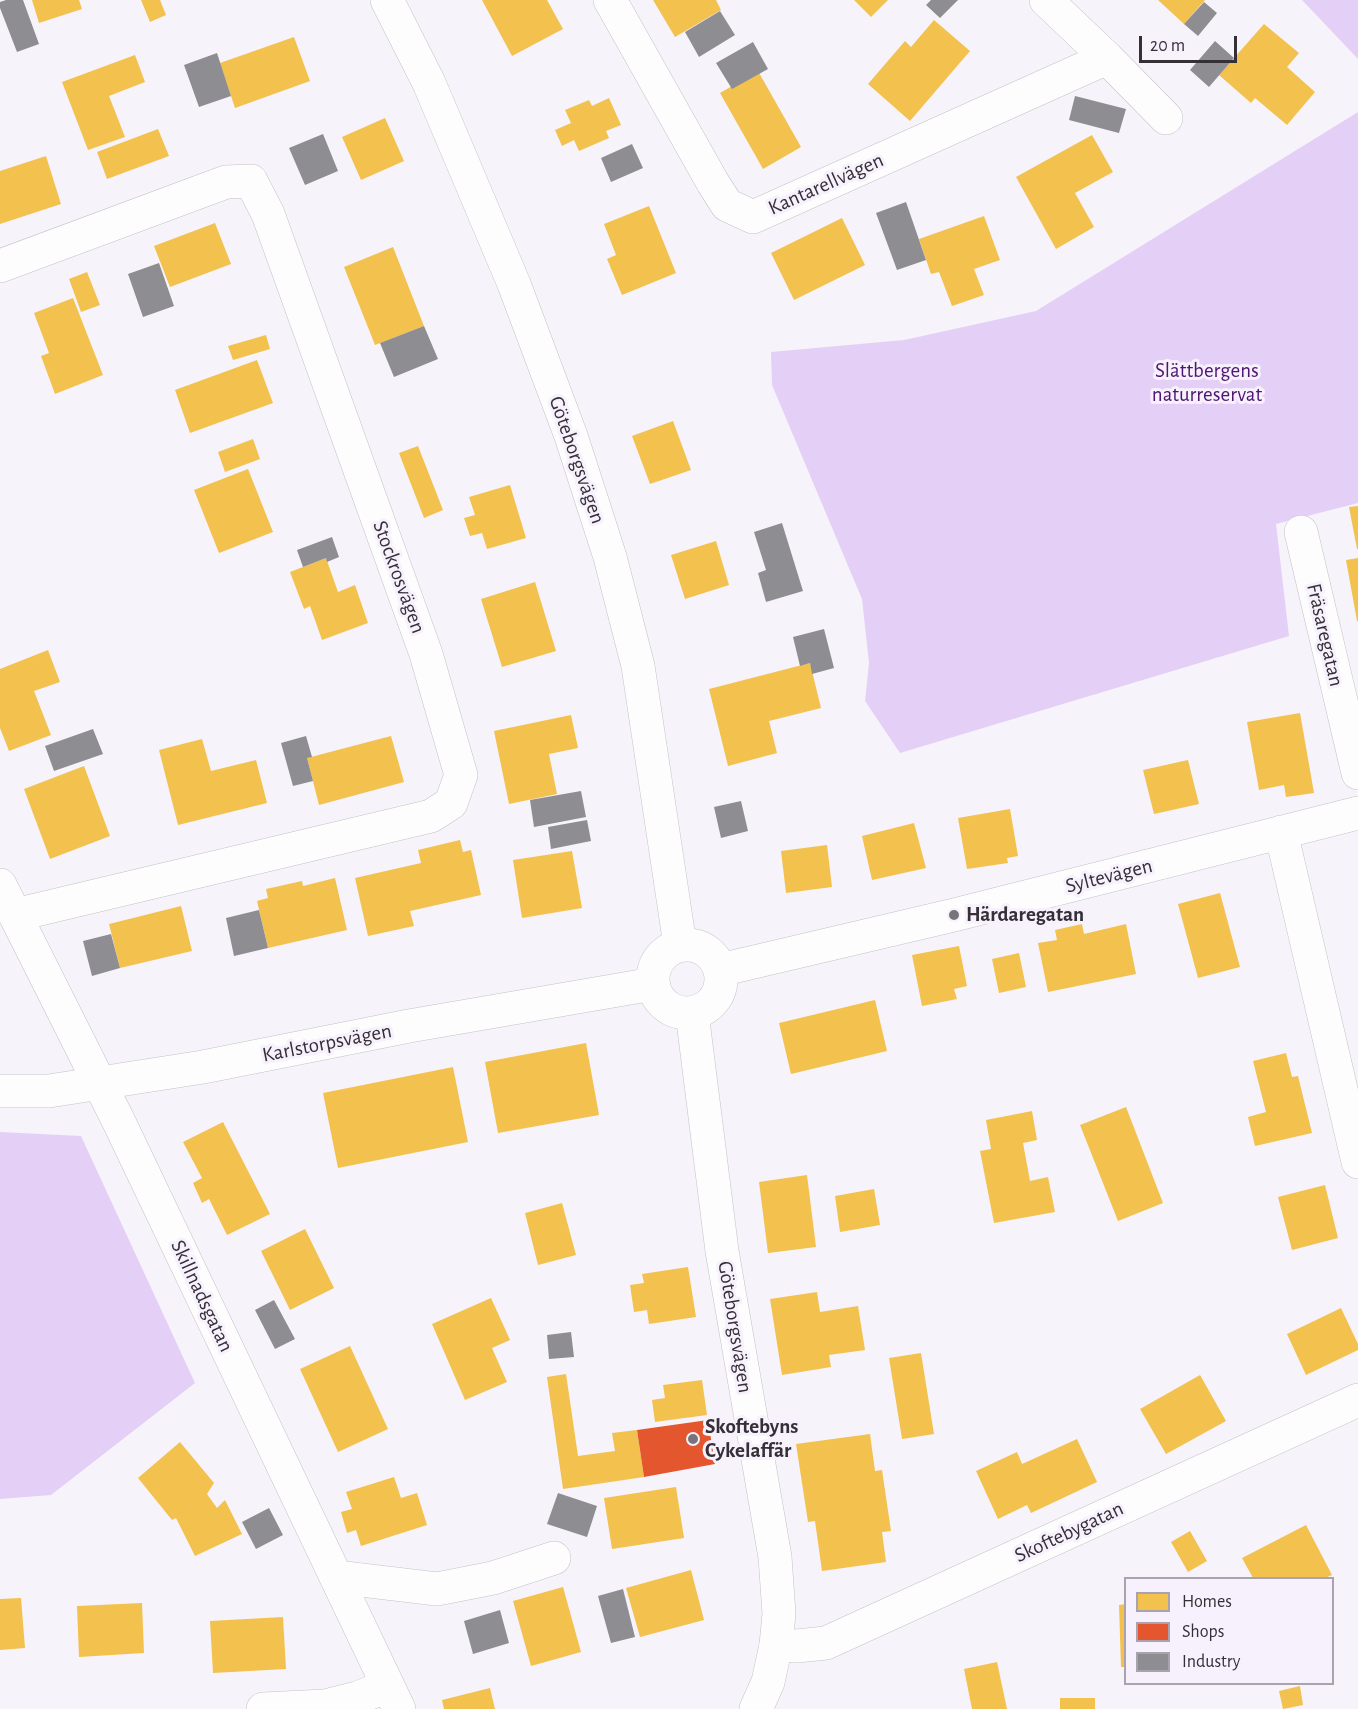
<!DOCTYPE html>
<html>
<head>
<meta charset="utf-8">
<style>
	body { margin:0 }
	#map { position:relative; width:1358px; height:1709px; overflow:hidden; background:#f7f3fa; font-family:"Alegreya Sans",sans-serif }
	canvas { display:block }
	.legend { position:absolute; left:1124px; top:1577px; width:210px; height:108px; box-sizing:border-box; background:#f7f0fd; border:2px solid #a9a3ad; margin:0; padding:8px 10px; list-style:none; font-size:18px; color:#343036 }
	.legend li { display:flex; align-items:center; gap:12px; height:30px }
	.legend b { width:30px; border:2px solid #a9a3ad }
	.scale { position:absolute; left:1139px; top:36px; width:98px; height:27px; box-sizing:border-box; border:3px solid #343036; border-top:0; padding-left:8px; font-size:18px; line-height:21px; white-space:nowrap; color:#343036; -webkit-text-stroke:4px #f7f0fd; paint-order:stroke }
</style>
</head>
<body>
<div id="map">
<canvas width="1358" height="1709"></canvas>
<ul class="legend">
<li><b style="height:16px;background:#f2c14e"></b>Homes</li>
<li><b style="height:16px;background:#e4572e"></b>Shops</li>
<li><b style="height:16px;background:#8d8d92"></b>Industry</li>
</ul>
<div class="scale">20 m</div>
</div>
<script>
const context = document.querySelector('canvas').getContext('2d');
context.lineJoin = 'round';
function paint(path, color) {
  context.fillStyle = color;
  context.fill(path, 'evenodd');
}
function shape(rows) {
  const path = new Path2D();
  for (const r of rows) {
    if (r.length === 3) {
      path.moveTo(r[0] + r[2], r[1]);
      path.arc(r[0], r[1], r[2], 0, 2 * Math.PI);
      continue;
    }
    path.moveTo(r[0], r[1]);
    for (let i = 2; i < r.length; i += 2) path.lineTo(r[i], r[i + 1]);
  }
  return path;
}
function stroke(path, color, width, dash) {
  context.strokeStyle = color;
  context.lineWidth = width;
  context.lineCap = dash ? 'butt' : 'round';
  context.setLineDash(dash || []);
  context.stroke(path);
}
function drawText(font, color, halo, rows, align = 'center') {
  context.font = font + ' "Alegreya Sans",sans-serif';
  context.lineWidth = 6;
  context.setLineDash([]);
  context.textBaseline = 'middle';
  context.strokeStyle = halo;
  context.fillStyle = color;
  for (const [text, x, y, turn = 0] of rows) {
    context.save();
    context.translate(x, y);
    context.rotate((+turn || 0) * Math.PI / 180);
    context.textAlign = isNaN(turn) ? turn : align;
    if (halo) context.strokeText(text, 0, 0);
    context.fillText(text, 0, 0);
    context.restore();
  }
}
paint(shape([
	[1302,0,1358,0,1358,59],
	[1358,112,1358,503,1276,524,1289,636,900,753,865,701,869,663,862,599,772,385,771,352,904,340,1036,311],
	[0,1132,81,1136,195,1383,51,1495,0,1499]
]), '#e4d0f6');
paint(shape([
	[32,0,79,0,82,9,39,23],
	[141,0,160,0,166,15,150,22],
	[482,0,547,0,563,29,512,56],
	[653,0,716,0,721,10,675,37],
	[854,0,888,0,871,17],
	[1158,0,1205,0,1184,24],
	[934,20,970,51,910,121,868,84,905,41,911,47],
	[1264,24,1299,53,1287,67,1315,92,1287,125,1255,98,1251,103,1219,75],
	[294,37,310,81,235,108,220,63],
	[135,55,145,82,109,96,125,137,88,150,62,82],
	[758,71,801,147,763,169,720,93],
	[609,98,621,125,606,131,609,138,579,151,574,140,562,146,555,130,571,123,565,110,589,100,592,106],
	[385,118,404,161,361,180,342,137],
	[158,129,169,156,107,179,97,152],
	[1092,135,1113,172,1075,193,1094,227,1056,249,1016,177],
	[46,156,61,204,0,224,0,171],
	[649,206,676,273,622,295,607,259,616,255,604,224],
	[984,216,1000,260,974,269,984,295,952,306,939,272,931,274,919,239],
	[842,218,865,265,794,300,771,253],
	[215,223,231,264,170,287,154,246],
	[393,247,424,326,375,345,344,267],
	[87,272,100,305,81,312,69,279],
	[73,298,103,375,55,394,41,356,49,353,34,313],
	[266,335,270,349,233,360,228,346],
	[257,360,273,403,190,433,175,390],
	[673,421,691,470,650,484,632,436],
	[253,439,260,459,225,472,218,452],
	[418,446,443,510,424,518,399,453],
	[248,469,273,532,219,553,194,490],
	[510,485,526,538,487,549,482,533,470,536,464,518,475,515,469,497],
	[1358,506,1358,549,1357,549,1349,507],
	[716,541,729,585,685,599,671,555],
	[326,558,338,592,355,585,368,623,322,640,310,606,304,609,290,572],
	[1358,558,1358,621,1357,621,1346,560],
	[535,582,556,651,502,667,481,599],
	[48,650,60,682,34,691,51,735,9,751,0,728,0,669],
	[810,663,821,708,769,721,777,753,728,766,709,689],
	[1300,713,1314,793,1286,797,1284,785,1259,790,1247,722],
	[571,715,578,748,549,754,557,794,509,804,494,731],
	[391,736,404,782,319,805,307,758],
	[202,739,211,771,256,760,267,803,178,825,159,750],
	[1188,760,1199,804,1154,814,1143,770],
	[84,766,110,836,50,859,24,789],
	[1010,809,1018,856,1007,858,1008,863,967,869,958,818],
	[914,823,926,868,872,880,862,836],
	[460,840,463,852,471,850,481,895,410,911,414,926,368,936,355,878,421,863,418,850],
	[827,845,832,887,786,893,781,851],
	[572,851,582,908,522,918,513,860],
	[335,878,347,930,268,948,257,901,268,898,266,889,302,881,303,886],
	[1220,893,1240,967,1198,978,1178,904],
	[181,906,192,951,120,968,109,924],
	[1082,924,1084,934,1126,924,1136,974,1048,992,1038,943,1057,940,1055,930],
	[959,946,967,986,954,989,957,999,922,1006,912,955],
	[1019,953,1026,987,999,993,992,959],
	[875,1000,887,1051,791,1074,779,1023],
	[586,1043,599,1115,498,1133,485,1062],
	[1286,1053,1292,1077,1298,1076,1312,1133,1255,1146,1248,1117,1266,1112,1253,1061],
	[453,1067,468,1142,338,1168,323,1093],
	[1126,1107,1163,1203,1118,1221,1080,1125],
	[1032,1111,1037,1140,1023,1143,1030,1181,1048,1177,1055,1212,994,1223,980,1151,991,1149,986,1120],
	[223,1122,270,1214,227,1235,209,1199,202,1203,193,1183,202,1178,183,1142],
	[807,1175,816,1247,768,1253,759,1182],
	[1325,1185,1338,1238,1292,1250,1278,1197],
	[874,1189,880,1225,840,1232,835,1196],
	[562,1203,576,1255,538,1265,525,1213],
	[305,1229,334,1288,290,1310,261,1251],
	[688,1267,696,1317,649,1324,647,1310,634,1312,630,1285,644,1283,642,1274],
	[817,1292,820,1312,858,1306,865,1350,829,1355,831,1367,782,1375,770,1299],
	[491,1298,510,1340,492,1348,507,1382,465,1400,432,1324],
	[1341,1308,1358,1344,1358,1350,1306,1375,1287,1334],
	[350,1346,388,1429,338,1452,300,1369],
	[921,1353,934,1434,902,1439,889,1358],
	[566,1374,578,1456,615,1451,612,1433,637,1430,644,1477,563,1489,547,1377],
	[1200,1375,1226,1421,1166,1454,1140,1409],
	[702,1380,707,1415,655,1422,652,1400,665,1398,663,1385],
	[870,1434,875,1471,882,1470,891,1531,882,1532,886,1562,822,1571,815,1521,808,1522,796,1444],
	[1077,1439,1097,1482,1031,1513,1027,1505,998,1519,976,1471,1017,1452,1022,1464],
	[180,1442,214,1483,207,1494,217,1508,225,1500,242,1534,195,1556,176,1518,172,1520,138,1478],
	[394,1477,401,1498,417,1493,427,1525,361,1546,356,1530,347,1533,341,1512,352,1509,346,1492],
	[676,1487,684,1538,612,1549,604,1498],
	[1306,1525,1332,1575,1325,1578,1253,1578,1242,1558],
	[1190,1531,1207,1561,1188,1572,1171,1542],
	[691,1570,704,1620,640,1637,626,1588],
	[563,1587,581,1652,531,1666,513,1601],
	[21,1598,25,1648,0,1650,0,1599],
	[142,1603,144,1653,79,1657,77,1606],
	[1126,1604,1126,1667,1121,1667,1119,1605],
	[283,1617,286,1669,213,1673,210,1621],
	[997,1662,1007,1709,972,1709,964,1669],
	[1300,1686,1303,1705,1283,1709,1279,1691],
	[490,1688,495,1709,444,1709,442,1700],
	[1060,1698,1095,1698,1095,1709,1060,1709]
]), '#f2c14e');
paint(shape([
	[708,1420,715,1464,644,1477,637,1430]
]), '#e4572e');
paint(shape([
	[6,0,23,0,39,44,17,52,0,8,0,2],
	[931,0,958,0,940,18,926,5],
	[1204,2,1217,13,1198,36,1184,24],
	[720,11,735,35,699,57,685,32],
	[1215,41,1234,58,1209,87,1190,70],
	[753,42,768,69,732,89,716,63],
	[217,53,231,96,199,107,184,65],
	[1075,96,1126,109,1119,133,1069,120],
	[323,134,338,171,305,185,289,148],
	[632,144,643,168,611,182,601,158],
	[906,202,926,260,897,270,876,213],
	[159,263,174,306,143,317,128,274],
	[424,326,438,359,394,377,380,343],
	[782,523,803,591,766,602,758,573,766,570,754,532],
	[332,537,339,557,327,562,326,558,303,567,297,550],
	[824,629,834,668,812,674,810,663,800,666,793,637],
	[93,729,103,754,54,771,45,746],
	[306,736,312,757,307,758,313,781,293,786,281,743],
	[581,791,586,817,534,827,530,800],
	[741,801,748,831,721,838,714,807],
	[587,820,591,841,551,849,548,827],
	[259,910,268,948,234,956,226,918],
	[111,934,120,968,92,976,83,941],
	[274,1300,295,1339,275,1349,255,1310],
	[571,1332,574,1357,549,1359,547,1335],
	[558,1493,597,1506,587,1537,547,1524],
	[269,1508,283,1535,256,1549,242,1522],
	[623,1589,635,1637,611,1643,598,1596],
	[500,1610,509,1643,473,1654,464,1621]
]), '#8d8d92');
const street = shape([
	[610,0,713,183,727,205,753,217,1107,58,1046,0],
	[1107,58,1166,118],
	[0,266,226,182,251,181,268,214,426,654,461,775,451,803,431,816,15,915],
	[1301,532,1358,773],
	[1281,832,1358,1162],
	[0,885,119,1122,399,1709],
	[720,970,954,915,1358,813],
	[336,1577,437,1589,493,1578,554,1558],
	[776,1645,797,1646,826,1643,1358,1400],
	[263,1709,325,1706,357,1698,388,1686]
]);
const secondary = shape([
	[387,0,429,83,514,284,571,436,610,557,638,666,680,945],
	[687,979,34],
	[692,1013,722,1251,775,1557,779,1614,776,1645,768,1682,756,1709],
	[0,1091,49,1091,203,1067,409,1026,653,984]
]);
stroke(street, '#c4c1c7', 34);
stroke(secondary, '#c4c1c7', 34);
stroke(street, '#fefdfe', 33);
stroke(secondary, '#fefdfe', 33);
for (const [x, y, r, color] of [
	[954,915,6,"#78747b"],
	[693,1439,6,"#78747b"]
]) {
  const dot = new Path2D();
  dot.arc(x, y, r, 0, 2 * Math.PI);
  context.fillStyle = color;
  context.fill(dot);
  stroke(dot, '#f7f0fd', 2);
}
drawText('21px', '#343036', '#f7f0fd', [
	["Kantarellvägen",826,184,-24],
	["Göteborgsvägen",577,460,71],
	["Stockrosvägen",399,577,70],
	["Fräsaregatan",1325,635,77],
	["Syltevägen",1109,876,-14],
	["Karlstorpsvägen",327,1043,-11],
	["Skillnadsgatan",202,1296,65],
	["Göteborgsvägen",735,1327,81],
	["Skoftebygatan",1069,1532,-25]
]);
drawText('21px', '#4f1572', '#f7f0fd', [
	["Slättbergens",1207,371],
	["naturreservat",1207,395]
]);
drawText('bold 21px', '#343036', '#f7f0fd', [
	["Härdaregatan",966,915],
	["Skoftebyns",705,1427],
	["Cykelaffär",705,1451]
], 'left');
</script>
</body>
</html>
